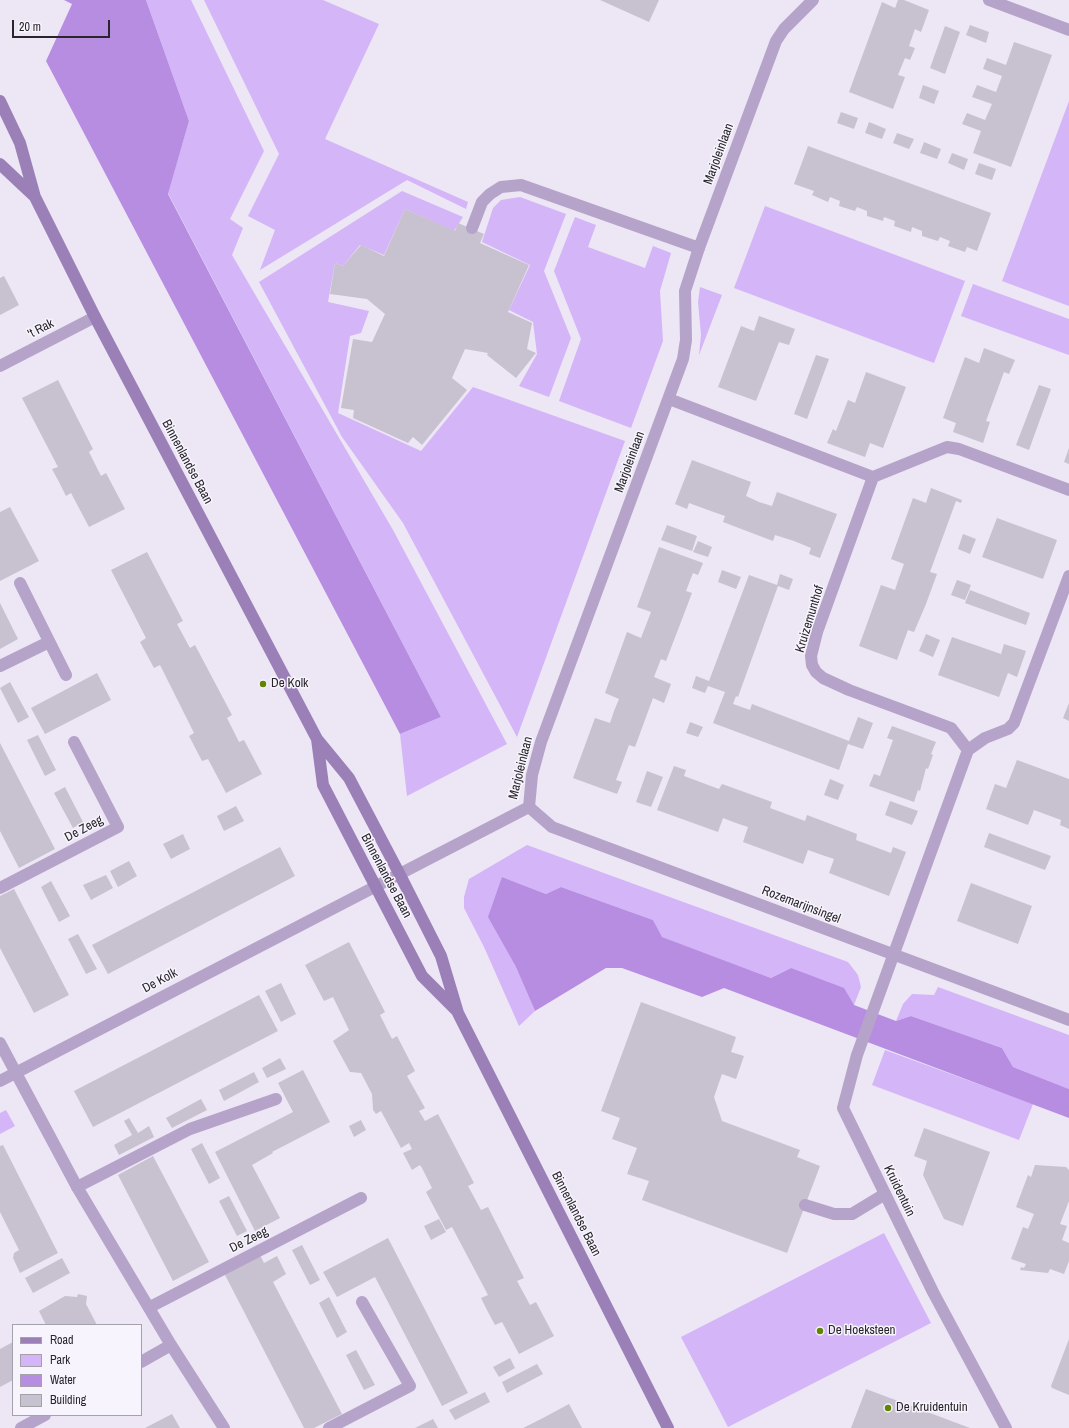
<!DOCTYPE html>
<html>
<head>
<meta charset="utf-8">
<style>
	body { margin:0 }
	#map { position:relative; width:1069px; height:1428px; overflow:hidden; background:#ece6f5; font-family:"Archivo Narrow",sans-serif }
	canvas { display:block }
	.legend { position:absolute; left:12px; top:1324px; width:130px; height:92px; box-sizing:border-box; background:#f8f4fd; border:1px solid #a5a1a9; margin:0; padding:5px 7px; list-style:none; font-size:12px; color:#28252b }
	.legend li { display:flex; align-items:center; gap:8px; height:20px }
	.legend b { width:20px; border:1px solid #a5a1a9 }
	.scale { position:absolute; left:12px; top:20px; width:98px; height:18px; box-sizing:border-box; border:2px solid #28252b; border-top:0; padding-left:5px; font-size:12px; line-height:14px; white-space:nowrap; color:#28252b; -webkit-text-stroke:3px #f8f4fd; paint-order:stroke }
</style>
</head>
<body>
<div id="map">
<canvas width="1069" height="1428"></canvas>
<ul class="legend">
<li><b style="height:5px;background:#9b80b8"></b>Road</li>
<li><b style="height:11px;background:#d4b5f8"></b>Park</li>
<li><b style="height:11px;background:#b78de2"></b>Water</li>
<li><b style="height:11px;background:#c8c1d0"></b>Building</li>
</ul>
<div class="scale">20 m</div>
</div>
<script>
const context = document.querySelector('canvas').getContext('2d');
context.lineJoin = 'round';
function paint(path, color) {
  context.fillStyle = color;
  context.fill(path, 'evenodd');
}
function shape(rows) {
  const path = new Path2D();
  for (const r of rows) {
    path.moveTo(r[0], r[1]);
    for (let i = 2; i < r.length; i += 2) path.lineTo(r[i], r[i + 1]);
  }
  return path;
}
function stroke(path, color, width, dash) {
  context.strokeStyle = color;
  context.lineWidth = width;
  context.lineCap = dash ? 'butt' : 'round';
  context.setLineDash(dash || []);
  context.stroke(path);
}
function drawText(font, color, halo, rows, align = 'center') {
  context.font = font + ' "Archivo Narrow",sans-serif';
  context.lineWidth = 3;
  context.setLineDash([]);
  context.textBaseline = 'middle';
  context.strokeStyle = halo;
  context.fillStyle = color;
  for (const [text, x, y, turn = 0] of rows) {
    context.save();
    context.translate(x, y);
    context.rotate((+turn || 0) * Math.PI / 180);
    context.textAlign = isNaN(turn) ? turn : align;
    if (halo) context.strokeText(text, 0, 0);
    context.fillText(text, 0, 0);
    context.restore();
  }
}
paint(shape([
	[146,0,191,0,264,151,230,219,243,228,232,255,393,530,507,744,407,796,400,734,441,717,168,193,189,121],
	[204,0,323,0,379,24,325,139,468,202,466,209,407,180,260,270,275,230,248,216,279,154],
	[1069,101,1069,306,1002,281],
	[402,191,463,217,454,231,405,209,384,255,360,245,343,266,335,263,328,302,369,311,361,333,350,336,338,413,421,451,473,387,625,441,517,737,403,523,342,437,259,282],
	[520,197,566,214,544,271,571,338,549,397,519,386,537,354,533,322,509,310,530,265,482,242,493,208,501,200],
	[765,206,965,281,934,363,734,288],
	[575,217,596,225,588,247,645,268,653,246,671,253,660,291,663,341,631,428,559,401,581,339,554,271],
	[973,284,1069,319,1069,355,961,316],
	[700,287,722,295,699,355,701,335,698,302],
	[527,845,848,962,858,975,861,987,854,1005,791,968,771,978,661,937,653,920,561,887,546,894,502,877,515,965,535,1011,519,1026,484,947,464,908,464,897,469,879],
	[938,987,1069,1035,1069,1089,1013,1067,1002,1048,911,1016,896,1021,903,1004,912,994,934,995],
	[885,1050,1033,1104,1019,1140,872,1085],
	[6,1110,15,1126,0,1134,0,1113],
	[884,1233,931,1323,728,1427,681,1337]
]), '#d4b5f8');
paint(shape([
	[64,0,146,0,189,121,168,194,441,717,400,734,46,61,72,4],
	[502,877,546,894,561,887,653,920,662,937,771,978,791,968,844,988,854,1005,896,1021,911,1016,1002,1048,1013,1067,1069,1089,1069,1118,724,988,702,997,622,968,606,968,535,1011,515,965,488,917]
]), '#b78de2');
paint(shape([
	[600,0,659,0,649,22],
	[898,0,904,0,929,10,921,32,915,29,909,46,915,48,910,60,905,58,898,75,905,77,893,109,849,92,882,2,895,8],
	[970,25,989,32,986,43,966,35],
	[945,26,960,32,945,74,930,68],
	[1014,42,1052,55,1011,167,973,153,981,131,962,124,967,113,985,120,992,104,972,97,977,85,996,92,1002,76,983,69,987,58,1006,65],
	[923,85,939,91,934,104,919,98],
	[841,112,858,118,854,129,837,123],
	[869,122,886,129,882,139,865,133],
	[897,133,914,139,909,149,893,143],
	[924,142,941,149,937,159,920,153],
	[808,146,991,213,977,251,967,247,965,252,948,246,950,241,940,237,938,241,922,236,922,231,912,227,911,232,894,226,895,221,884,217,883,221,867,216,867,211,857,207,855,211,839,206,840,201,830,197,828,202,812,195,814,191,794,184],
	[952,153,968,159,964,170,948,163],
	[979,163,996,169,992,180,975,174],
	[405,209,455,231,458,223,484,234,480,243,529,265,508,312,532,323,527,349,536,353,516,378,487,355,488,353,465,349,452,378,467,390,422,445,413,437,408,443,353,418,354,410,341,408,353,339,372,342,385,314,367,299,330,294,335,263,343,266,361,245,384,256],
	[4,276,19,305,0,315,0,278],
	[759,316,795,329,789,345,779,342,756,401,718,387,741,326,754,331],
	[984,348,1015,360,1009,374,1004,372,986,421,990,422,983,443,953,432,956,423,943,418,965,357,979,363],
	[816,355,829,359,807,419,794,414],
	[866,372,906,387,883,448,870,443,865,457,827,443,833,429,836,431,848,400,855,403],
	[58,380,93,449,89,452,101,476,106,473,125,509,89,527,71,493,66,496,59,482,52,469,58,467,22,398],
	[1039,385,1051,389,1029,450,1016,445],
	[1069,448,1069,464,1064,462],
	[692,460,751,482,746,496,759,502,772,506,777,492,837,514,820,558,809,554,811,548,794,541,775,535,773,541,723,522,725,516,708,510,689,503,687,509,675,504],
	[931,488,962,500,961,503,956,501,930,572,937,574,926,604,914,632,908,630,897,660,859,646,881,585,895,590,899,578,904,564,891,559,913,498,926,503],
	[10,507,39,561,0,581,0,512],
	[997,518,1057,540,1043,579,982,557],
	[667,525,697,536,692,551,661,540],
	[963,534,976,539,970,554,958,549],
	[698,541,712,547,708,557,693,552],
	[659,547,703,563,698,575,693,573,686,591,692,593,666,661,661,659,654,677,671,684,664,703,653,698,635,747,629,745,616,780,622,782,617,794,573,778,595,718,610,723,614,711,619,699,605,693,627,632,641,638,651,612,637,607],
	[147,552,183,621,177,624,190,648,195,645,232,715,227,718,239,742,244,740,262,774,226,793,208,759,202,761,189,736,194,733,160,665,154,668,140,642,146,638,111,570],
	[722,570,741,577,736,589,718,582],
	[780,574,793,579,789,590,778,586,738,697,736,696,733,704,750,710,752,704,849,741,858,717,873,723,863,749,848,744,839,770,713,723,725,692,708,686,705,693,692,688,696,676,709,681,749,575,777,585],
	[957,580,971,585,965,600,951,595],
	[970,590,1030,613,1026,625,965,603],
	[0,603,18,639,0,649],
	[926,634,940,640,933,657,919,651],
	[952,637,1001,654,1004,644,1026,651,1017,677,1008,673,999,697,938,675],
	[97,673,111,700,45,734,31,708],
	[10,682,29,717,18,723,0,688],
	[1069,703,1069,721,1063,718],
	[690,722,703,727,698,737,686,733],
	[892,726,936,742,931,754,933,755,928,769,926,768,920,791,918,790,914,802,869,786,874,774,880,776,893,740,887,738],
	[38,735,56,770,45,776,27,740],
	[0,743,55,849,19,868,0,831],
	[1017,760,1069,779,1069,829,1060,825,1061,820,1034,810,1028,825,986,809,995,784,1006,788],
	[674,766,686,770,684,776,719,789,722,784,772,802,770,808,805,821,807,815,857,834,856,840,891,853,893,847,906,852,889,896,829,873,834,859,822,855,808,850,803,864,743,842,748,827,736,823,723,818,718,832,657,810],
	[647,771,663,777,651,807,636,802],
	[830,779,844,785,838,800,824,795],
	[65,787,83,822,73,828,54,793],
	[890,801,918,811,912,825,885,815],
	[236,806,244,821,224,831,217,816],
	[989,833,1051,856,1045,870,984,847],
	[183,834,190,849,171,859,163,844],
	[280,847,295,876,108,974,92,945],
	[129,861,137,876,118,887,110,871],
	[106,875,113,888,91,900,83,885],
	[51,881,70,916,59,922,41,887],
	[971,883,1032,906,1018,944,957,921],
	[14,889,69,995,34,1013,0,948,0,896],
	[78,934,97,969,86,974,68,939],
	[349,942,385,1012,380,1015,392,1039,397,1036,415,1071,407,1076,425,1108,419,1111,425,1121,438,1114,474,1183,468,1186,481,1210,488,1207,524,1278,517,1281,530,1305,536,1302,554,1336,519,1354,502,1322,495,1325,488,1312,481,1298,488,1295,452,1227,446,1230,426,1192,432,1188,422,1168,420,1165,412,1170,403,1153,412,1149,409,1143,401,1148,381,1111,376,1114,373,1110,372,1094,361,1073,350,1072,333,1041,349,1030,333,997,324,1001,305,965],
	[281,983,296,1014,281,1022,265,991],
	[259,995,278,1031,93,1127,74,1091],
	[641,1002,736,1037,731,1052,744,1056,736,1079,722,1074,714,1097,722,1121,800,1150,797,1157,820,1166,787,1253,642,1200,649,1181,627,1174,637,1148,612,1139,620,1118,601,1111],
	[280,1058,286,1069,267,1078,262,1068],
	[303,1070,330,1122,272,1152,273,1153,252,1165,280,1218,255,1231,215,1152,293,1112,278,1083],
	[254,1072,259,1082,224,1101,219,1090],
	[201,1099,207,1110,172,1128,166,1118],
	[129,1118,138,1133,149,1126,154,1137,119,1155,114,1145,132,1135,124,1121],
	[361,1120,366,1130,354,1137,349,1126],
	[924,1128,990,1152,963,1226,944,1219,923,1175,927,1161,914,1156],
	[202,1143,220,1178,209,1184,191,1149],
	[3,1145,58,1253,20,1273,13,1258,14,1253,19,1250,0,1212,0,1146],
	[153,1156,209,1262,173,1281,118,1175],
	[1035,1165,1066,1167,1069,1170,1069,1201,1060,1224,1067,1226,1062,1240,1069,1243,1069,1261,1064,1274,1050,1269,1048,1273,1020,1270,1021,1267,1024,1268,1026,1264,1011,1259,1023,1227,1028,1229,1034,1214,1016,1207,1028,1175,1031,1177],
	[229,1196,247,1231,237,1236,219,1201],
	[439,1219,446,1232,431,1240,424,1226],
	[388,1238,468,1393,442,1406,375,1277,337,1297,323,1272],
	[302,1245,320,1280,310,1285,292,1250],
	[260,1255,264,1263,277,1256,286,1274,273,1282,342,1414,314,1428,304,1428,224,1273],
	[62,1258,70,1273,33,1293,25,1278],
	[78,1294,87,1296,86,1304,97,1325,46,1325,39,1311,65,1296,77,1297],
	[329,1297,347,1332,337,1338,319,1303],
	[1069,1339,1069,1395,1052,1388,1051,1386],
	[13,1342,13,1380,0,1387,0,1349],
	[356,1350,375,1385,364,1390,346,1355],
	[510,1358,515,1368,499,1377,493,1367],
	[537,1364,543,1374,507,1393,502,1382],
	[866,1389,970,1428,851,1428],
	[485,1392,490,1402,455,1420,449,1410],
	[569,1404,582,1428,523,1428,543,1418],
	[172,1414,180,1428,145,1428],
	[433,1419,438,1428,415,1428]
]), '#c8c1d0');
stroke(shape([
	[472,228,482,202,490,194,501,187,521,185,699,248],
	[20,583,66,675],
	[0,666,49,642],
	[0,888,118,827,74,742],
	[77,1187,190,1129,276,1099],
	[805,1205,834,1214,852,1214,885,1194],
	[150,1307,361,1198],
	[329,1428,410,1386,362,1302]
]), '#b5a3c9', 12);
stroke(shape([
	[989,0,1069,30],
	[0,366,95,317],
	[669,399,873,477,947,447,959,449,1069,490],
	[873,477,817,632,811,656,812,665,816,672,823,678,849,690,951,728,968,750],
	[529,807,532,775,541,742,683,359,686,340,685,291,699,248,776,41,784,29,813,0],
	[529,807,552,827,1069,1020],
	[0,1043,77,1187,171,1345,224,1428],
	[0,1081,529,807],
	[141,1362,171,1345],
	[21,1428,45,1415],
	[1006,1428,933,1292,843,1108,857,1055,968,750,985,738,1008,729,1014,723,1069,576]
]), '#b5a3c9', 12);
stroke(shape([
	[0,101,20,143,35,197,95,317,317,739,349,778,399,873,441,956,458,1013,668,1428],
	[0,164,34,196],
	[317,739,323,785,422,976,456,1010]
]), '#9b80b8', 12);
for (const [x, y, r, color] of [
	[263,684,4,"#628501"],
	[820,1331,4,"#628501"],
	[888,1408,4,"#628501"]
]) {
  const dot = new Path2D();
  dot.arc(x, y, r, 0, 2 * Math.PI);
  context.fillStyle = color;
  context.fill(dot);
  stroke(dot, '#f8f4fd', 1.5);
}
drawText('13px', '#28252b', '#f8f4fd', [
	["Marjoleinlaan",719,154,-70],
	["'t Rak",41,329,-27],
	["Binnenlandse Baan",187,462,62],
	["Marjoleinlaan",630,462,-70],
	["Kruizemunthof",810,619,-73],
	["Marjoleinlaan",521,768,-76],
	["De Zeeg",84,829,-28],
	["Binnenlandse Baan",386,876,62],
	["Rozemarijnsingel",801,905,21],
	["De Kolk",160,981,-28],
	["Kruidentuin",899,1191,64],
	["Binnenlandse Baan",576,1214,63],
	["De Zeeg",249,1240,-27]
]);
drawText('13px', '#28252b', '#f8f4fd', [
	["De Kolk",271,684],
	["De Hoeksteen",828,1331],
	["De Kruidentuin",896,1408]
], 'left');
</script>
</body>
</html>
